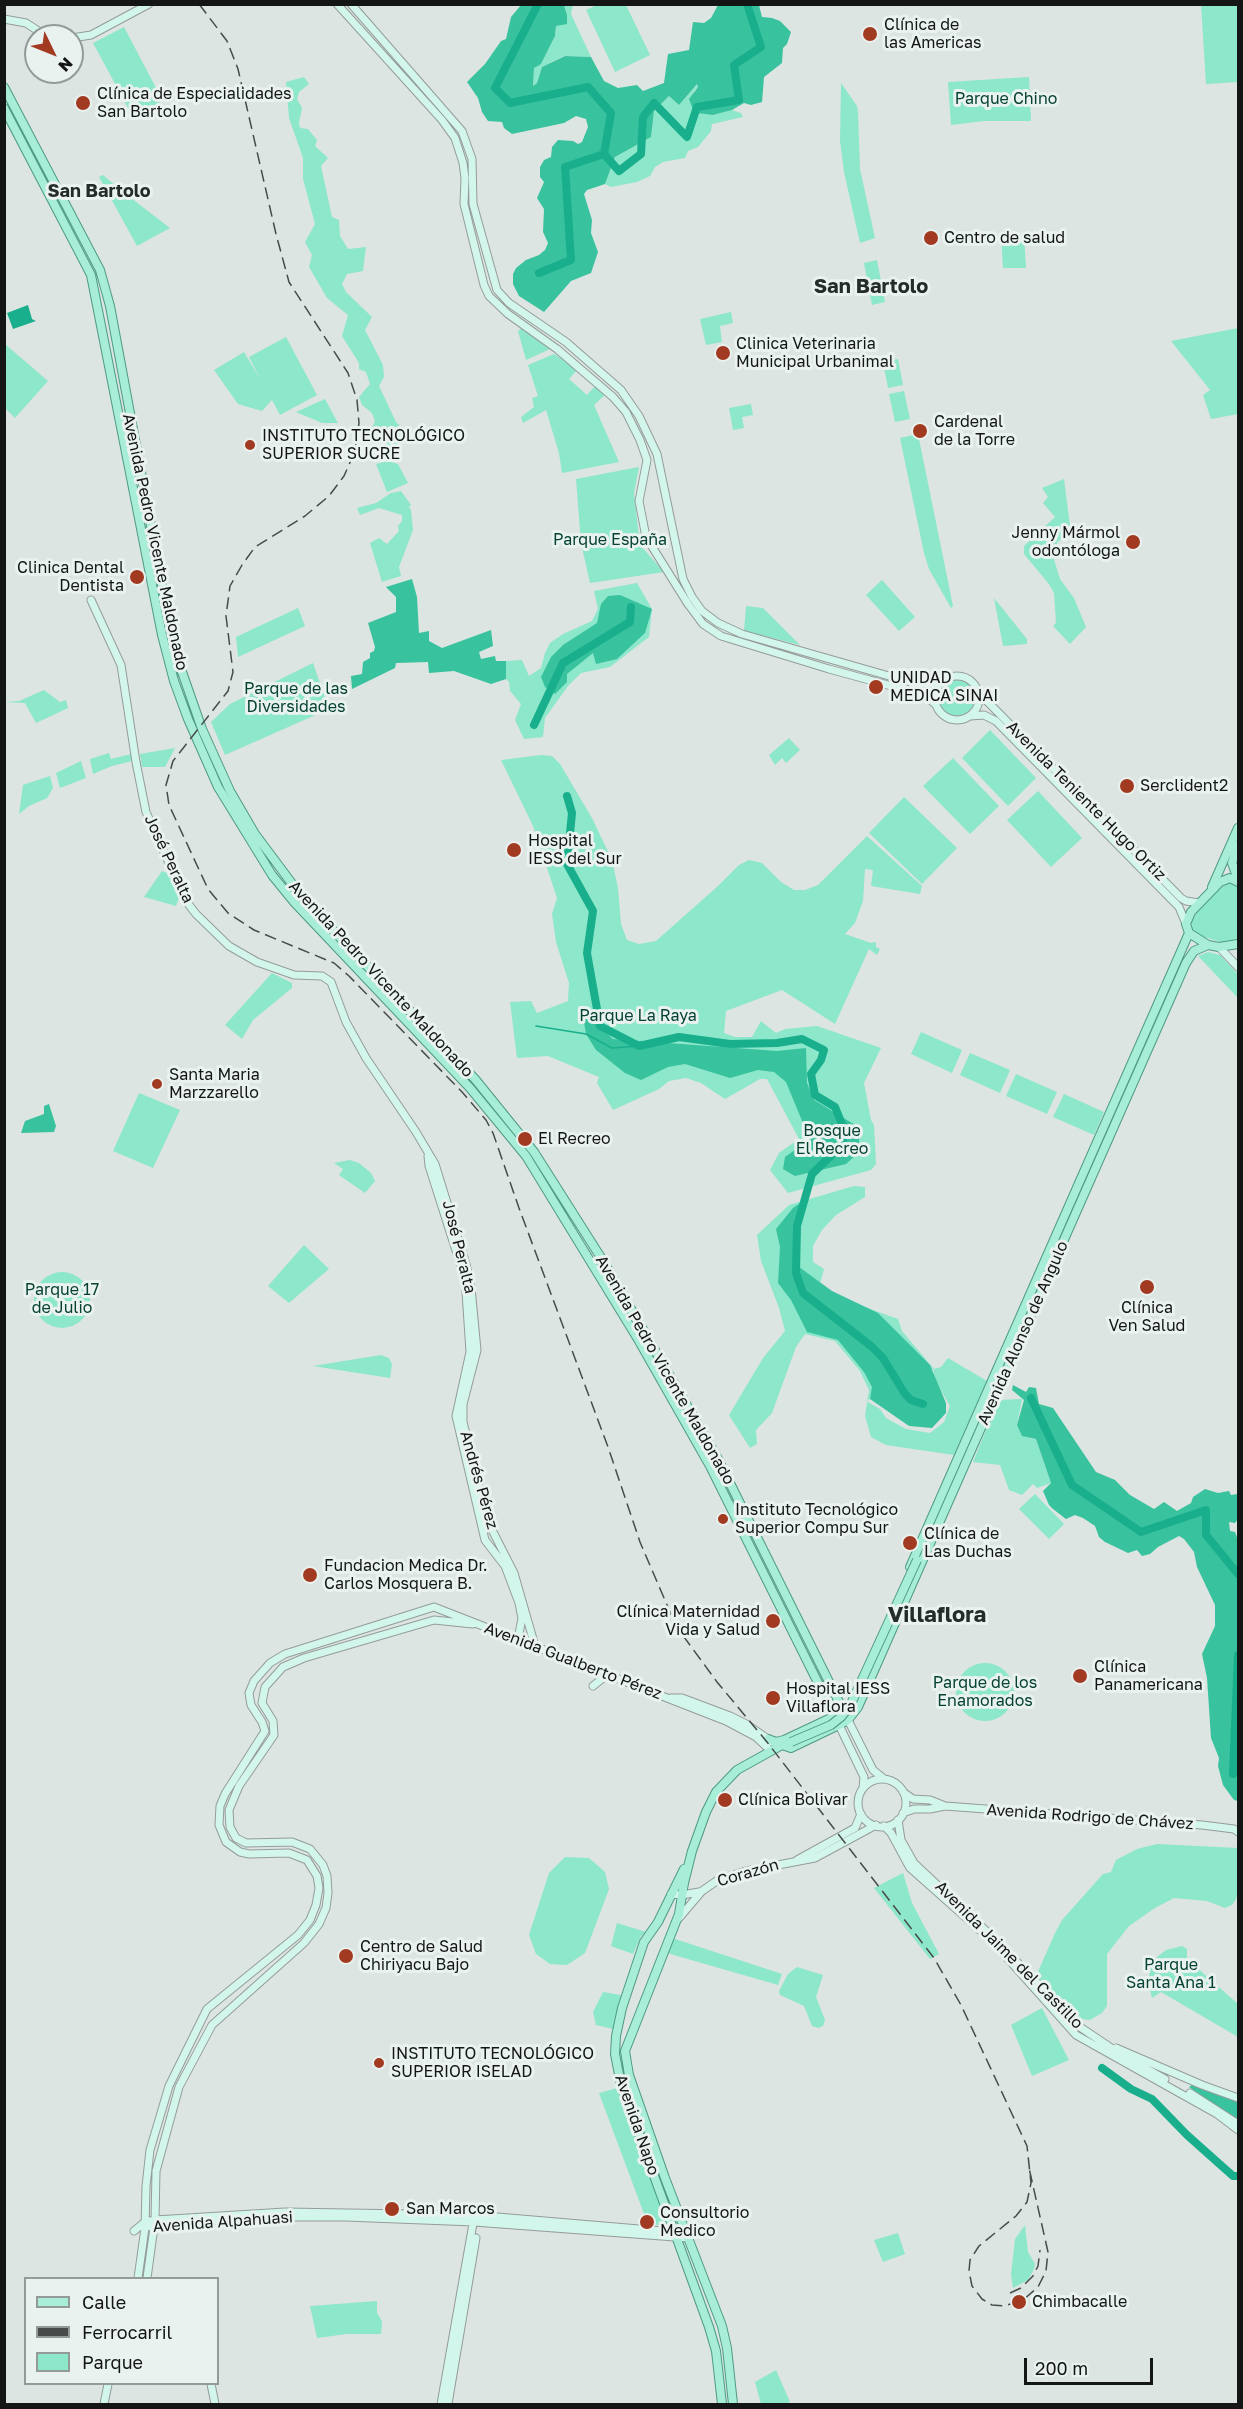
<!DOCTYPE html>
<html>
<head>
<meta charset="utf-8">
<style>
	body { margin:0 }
	#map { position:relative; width:1243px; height:2409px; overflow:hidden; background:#dce5e1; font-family:"Golos Text",sans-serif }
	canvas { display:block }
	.frame { position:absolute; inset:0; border:6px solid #131615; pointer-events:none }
	.legend { position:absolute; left:24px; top:2277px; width:195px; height:108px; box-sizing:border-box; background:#eaf2ef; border:2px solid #949a98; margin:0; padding:8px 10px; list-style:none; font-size:18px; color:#131615 }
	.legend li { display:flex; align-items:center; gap:12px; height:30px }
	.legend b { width:30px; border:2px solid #949a98 }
	.north { position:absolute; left:24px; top:24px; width:60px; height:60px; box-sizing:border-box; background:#eaf2ef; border:2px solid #949a98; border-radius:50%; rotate:133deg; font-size:16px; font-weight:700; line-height:24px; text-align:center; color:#131615 }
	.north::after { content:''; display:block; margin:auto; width:21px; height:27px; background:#a23921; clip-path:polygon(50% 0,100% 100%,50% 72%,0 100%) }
	.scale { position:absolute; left:1024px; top:2358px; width:129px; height:27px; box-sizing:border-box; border:3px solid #131615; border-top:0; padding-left:8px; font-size:18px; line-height:21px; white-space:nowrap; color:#131615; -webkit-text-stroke:4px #eaf2ef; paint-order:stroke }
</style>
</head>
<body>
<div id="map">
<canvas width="1243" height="2409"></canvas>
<div class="frame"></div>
<ul class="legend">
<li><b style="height:8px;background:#a7edd8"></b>Calle</li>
<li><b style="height:8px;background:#474c4a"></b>Ferrocarril</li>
<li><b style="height:16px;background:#8de7ca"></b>Parque</li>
</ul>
<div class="north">N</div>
<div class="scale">200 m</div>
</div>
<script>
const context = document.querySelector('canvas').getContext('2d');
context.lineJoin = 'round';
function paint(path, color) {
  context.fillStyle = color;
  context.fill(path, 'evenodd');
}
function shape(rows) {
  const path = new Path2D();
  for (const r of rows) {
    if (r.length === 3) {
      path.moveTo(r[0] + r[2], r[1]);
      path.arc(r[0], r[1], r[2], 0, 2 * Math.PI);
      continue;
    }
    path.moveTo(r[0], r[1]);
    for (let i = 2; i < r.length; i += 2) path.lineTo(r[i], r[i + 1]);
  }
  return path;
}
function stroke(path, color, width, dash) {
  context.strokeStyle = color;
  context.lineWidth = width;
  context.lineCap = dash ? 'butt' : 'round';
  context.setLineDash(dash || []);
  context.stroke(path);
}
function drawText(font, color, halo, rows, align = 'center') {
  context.font = font + ' "Golos Text",sans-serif';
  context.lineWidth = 6;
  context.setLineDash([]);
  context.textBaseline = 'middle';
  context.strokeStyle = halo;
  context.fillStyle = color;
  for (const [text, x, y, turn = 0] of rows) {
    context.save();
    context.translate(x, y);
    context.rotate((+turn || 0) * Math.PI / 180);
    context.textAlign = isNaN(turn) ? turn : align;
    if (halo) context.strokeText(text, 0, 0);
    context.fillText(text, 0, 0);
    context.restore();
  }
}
paint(shape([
	[564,5,573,5,571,14,591,57,564,56,542,67,537,83,533,86,534,67,541,64,555,36,556,26,567,15],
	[597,5,626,5,650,55,615,72,586,10],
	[1201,5,1238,5,1238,82,1206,84],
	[124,27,163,101,133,117,93,43],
	[304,77,309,84,299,92,297,99,302,108,299,123,300,128,308,129,317,140,315,146,328,158,321,166,332,217,339,220,340,236,348,249,366,247,363,271,347,274,342,284,346,292,372,317,365,330,383,365,384,377,379,386,396,422,405,431,400,446,387,449,384,438,378,430,365,431,367,426,373,426,375,421,372,413,362,405,359,397,370,384,366,372,359,369,359,363,342,336,348,315,327,298,309,267,312,255,305,242,315,224,303,179,303,158,289,118,286,82],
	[1029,77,1031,121,984,121,951,125,948,82],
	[841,83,857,106,858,112,860,169,875,238,860,243,844,172,840,141],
	[697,84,698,87,693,92,713,115,732,110,741,113,743,117,712,124,711,131,698,147,688,151,685,158,663,162,655,167,650,176,637,182,611,187,605,184,615,157,651,137,654,111,669,96,679,105],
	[103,175,118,188,170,228,137,246,99,177],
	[1001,235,1024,235,1026,268,1003,268],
	[877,260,885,302,872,305,864,263],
	[731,312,733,323,720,326,722,342,706,345,700,319],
	[523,327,550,349,526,360,518,331],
	[1238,328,1238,414,1211,419,1203,395,1210,390,1171,341],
	[286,337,317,395,280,415,272,400,262,411,238,404,214,370,244,352,260,379,249,357],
	[5,344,48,381,15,418,5,408],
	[554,354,578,369,569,379,587,395,596,385,606,394,594,405,619,462,562,473,559,453,546,410,523,423,521,417,534,407,532,398,538,396,528,365],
	[898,359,903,385,888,388,883,362],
	[904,391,910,419,895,422,889,394],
	[325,399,338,423,322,423,296,412],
	[751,404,753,415,742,417,744,428,733,430,729,408],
	[918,434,953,606,951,608,929,569,924,553,900,438],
	[388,461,398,464,408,483,387,492,376,464],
	[639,467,634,493,640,545,664,572,590,583,581,543,576,479],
	[1064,479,1070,526,1067,528,1067,536,1057,542,1058,549,1053,556,1060,579,1074,598,1086,627,1070,644,1053,626,1056,623,1054,593,1049,584,1024,554,1024,546,1055,517,1043,503,1048,497,1042,488],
	[401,491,411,505,409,507,411,510,413,530,399,567,401,576,382,582,370,543,379,538,387,544,399,531,398,526,402,521,402,515,379,508,360,515,357,508,376,503,391,493],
	[882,580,915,617,899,631,866,595],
	[637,583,652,609,649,637,610,667,581,673,568,686,545,718,543,737,524,739,515,720,521,704,510,691,509,682,506,679,506,661,522,660,529,676,541,668,545,653,550,643,563,634,592,621,598,609,594,591],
	[994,598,1027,639,1027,644,1003,646],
	[746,606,763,608,800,645,744,631],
	[298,608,305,626,238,657,236,637],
	[313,663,329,709,225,755,211,722,230,704],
	[957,698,18],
	[44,690,60,702,66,700,68,708,36,723,25,703,5,702,19,701],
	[990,730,1036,778,1008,806,962,758],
	[789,738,800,750,786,763,782,758,775,765,769,755],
	[175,748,165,767,142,767,140,754],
	[109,753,111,759,131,754,132,761,112,766,93,774,90,759],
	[541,755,552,756,560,764,592,818,612,860,618,888,621,924,627,940,639,944,656,941,718,886,739,865,749,860,762,863,781,882,794,890,805,890,818,885,867,836,922,886,920,894,871,886,873,870,865,869,863,901,855,923,845,934,871,943,876,942,876,947,880,949,877,955,869,949,835,1024,782,990,726,1011,724,1033,735,1037,752,1037,761,1021,776,1033,785,1029,817,1026,881,1048,864,1083,871,1120,874,1125,876,1164,871,1170,788,1193,770,1170,779,1153,799,1139,767,1079,760,1079,725,1099,701,1083,686,1078,669,1081,659,1089,613,1110,597,1083,599,1077,548,1056,517,1058,510,1002,531,1001,537,1013,568,1001,569,983,556,942,552,914,557,898,533,826,501,760],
	[953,758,999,806,970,834,923,786],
	[81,761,86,778,60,788,56,773],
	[50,776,53,788,47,798,29,806,19,814,23,785],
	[1038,791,1082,838,1051,867,1007,820],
	[904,797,957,848,922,884,869,833],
	[162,871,170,874,180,894,176,906,144,897],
	[1229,883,1238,887,1238,938,1227,944,1195,934,1191,928,1192,920,1202,905,1219,889],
	[1208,952,1220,955,1238,974,1238,998,1198,956],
	[272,973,292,983,292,988,253,1020,242,1039,225,1025],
	[921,1032,962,1050,952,1073,911,1054],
	[970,1053,1010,1070,1000,1093,960,1075],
	[1016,1074,1057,1092,1047,1114,1006,1096],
	[139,1093,180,1110,153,1168,113,1151],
	[1064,1094,1104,1112,1094,1135,1053,1117],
	[350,1160,359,1163,371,1173,375,1181,365,1193,339,1175,343,1169,334,1163],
	[854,1186,865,1187,865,1197,836,1215,822,1230,813,1246,813,1262,824,1269,820,1284,840,1298,898,1319,902,1331,934,1369,941,1367,948,1358,987,1381,954,1455,886,1445,871,1437,865,1416,869,1390,860,1371,835,1341,805,1334,796,1347,772,1413,756,1430,757,1444,750,1448,729,1415,763,1358,785,1331,779,1308,761,1261,757,1235,789,1205],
	[933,1369,936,1382,950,1406,944,1422,930,1433,906,1429,886,1418,880,1409,866,1401],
	[304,1245,329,1269,289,1303,268,1286],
	[62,1300,28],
	[381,1355,389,1358,392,1364,390,1378,313,1366],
	[1022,1399,1017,1425,1029,1438,1036,1439,1051,1483,1037,1488,1033,1484,1022,1495,1009,1490,1000,1465,973,1462,998,1400],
	[1035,1494,1064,1524,1049,1539,1019,1509],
	[985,1692,29],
	[1157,1844,1238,1848,1238,1892,1236,1899,1232,1905,1225,1908,1207,1901,1174,1898,1155,1908,1129,1926,1107,1954,1107,2006,1102,2013,1090,2020,1074,2018,1042,1983,1037,1974,1055,1933,1062,1920,1103,1874,1111,1872,1116,1860,1137,1849],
	[565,1857,589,1858,605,1872,609,1889,585,1953,567,1965,550,1964,536,1954,529,1935,549,1873],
	[903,1873,912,1903,939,1954,930,1959,874,1888],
	[617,1923,646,1932,641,1936,633,1954,611,1946],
	[669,1937,782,1974,778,1985,667,1953],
	[1182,1946,1187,1949,1187,1959,1238,2004,1238,2037,1161,1992,1152,1998,1148,1980,1152,1965,1157,1957,1166,1950],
	[797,1967,823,1975,816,1997,825,2020,823,2026,818,2028,812,2026,804,2006,780,1995,779,1991,788,1974],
	[603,1992,621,1995,613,2029,596,2025,593,2012],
	[1042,2008,1069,2060,1032,2076,1011,2025],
	[621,2087,668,2228,647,2222,599,2093],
	[1025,2225,1028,2252,1035,2264,1034,2269,1028,2280,1013,2288,1011,2274,1015,2239],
	[898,2233,905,2254,883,2262,874,2240],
	[377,2301,377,2313,382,2321,381,2334,347,2334,317,2338,310,2306],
	[776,2370,790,2402,785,2404,761,2404,755,2382]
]), '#8de7ca');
paint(shape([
	[521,5,564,5,567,15,567,24,556,26,555,36,541,64,534,68,533,86,537,83,542,67,565,56,591,57,604,81,618,88,637,85,643,91,664,83,668,54,689,50,693,22,704,23,711,18,718,5,759,5,762,17,772,18,780,21,791,32,787,44,783,48,782,63,764,77,762,102,751,105,744,103,732,110,713,115,698,113,693,110,689,99,698,87,697,84,679,105,669,96,654,111,651,137,615,157,605,184,587,190,584,194,592,220,591,233,598,252,591,273,571,281,544,312,519,296,513,284,513,274,516,268,526,260,539,255,545,250,548,243,543,232,544,209,537,198,544,182,540,177,540,167,544,160,551,157,552,147,558,140,573,141,578,144,582,142,588,127,586,119,576,116,564,123,512,134,504,128,502,122,488,121,482,112,478,98,467,82,485,64,501,41,506,39,511,17],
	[412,579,417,597,419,633,429,631,429,641,442,648,491,630,493,646,479,652,481,659,495,656,496,661,506,661,506,679,491,684,454,671,429,673,428,662,396,663,395,668,352,689,351,676,362,674,363,662,370,658,370,653,374,651,375,647,368,623,396,612,396,597,386,587],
	[620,595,652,609,645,633,617,659,596,664,593,653,567,674,567,682,555,694,545,687,541,677,551,657,563,645,597,623,601,604,608,596],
	[582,1010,613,1039,777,1051,806,1048,807,1083,814,1100,860,1128,858,1153,846,1164,795,1176,783,1169,785,1157,807,1141,805,1128,786,1082,774,1072,758,1070,730,1078,685,1064,668,1067,641,1080,625,1073,596,1050,586,1034],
	[49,1104,56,1126,54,1132,21,1133,25,1121,44,1114,44,1106],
	[803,1201,807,1204,794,1230,793,1252,799,1267,832,1291,878,1313,930,1365,946,1403,946,1413,932,1428,909,1426,870,1399,872,1387,864,1372,838,1340,807,1332,791,1300,778,1283,780,1247,776,1229,793,1208],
	[1013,1385,1026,1392,1029,1387,1036,1388,1039,1404,1053,1408,1096,1472,1115,1480,1130,1495,1154,1509,1164,1502,1177,1511,1191,1503,1193,1497,1205,1489,1218,1493,1229,1491,1231,1495,1238,1494,1238,1513,1237,1513,1238,1519,1235,1523,1229,1522,1230,1531,1235,1532,1238,1540,1238,1747,1236,1751,1238,1755,1238,1801,1234,1800,1223,1785,1218,1766,1219,1758,1211,1738,1207,1678,1202,1654,1215,1626,1215,1605,1197,1567,1194,1552,1184,1539,1179,1536,1158,1547,1150,1554,1142,1556,1137,1550,1128,1553,1105,1542,1099,1537,1095,1526,1083,1518,1075,1515,1066,1519,1053,1509,1049,1505,1043,1491,1051,1483,1036,1439,1022,1436,1017,1425,1024,1400,1012,1390],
	[1192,2085,1238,2101,1238,2121,1189,2087]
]), '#39c29e');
paint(shape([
	[28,305,32,319,36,321,13,329,7,313]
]), '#19af8c');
stroke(shape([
	[536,1026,586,1034,612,1048,639,1046]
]), '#19af8c', 1.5);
stroke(shape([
	[538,4,495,88,510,103,588,87,611,113,604,154],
	[604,154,619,171,641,154,643,117,654,103,687,137,697,107,739,100,734,65,761,47,747,4],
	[539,273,571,260,565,167,604,154],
	[534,725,563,663,630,622,631,607],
	[567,796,572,813,567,864,593,911,587,953,600,1026,639,1046,679,1037,730,1044,777,1043,802,1039,824,1050,821,1060,811,1074,815,1095,835,1107,844,1129,842,1145,812,1174,797,1226,796,1273,803,1293,871,1346,883,1358,905,1394,911,1400,923,1404],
	[1031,1398,1072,1485,1141,1532,1206,1510,1206,1535,1238,1574],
	[1233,1774,1238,1655],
	[1102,2068,1131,2089,1152,2099,1187,2135,1233,2176,1238,2176]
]), '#19af8c', 8);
const secondary = shape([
	[337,4,442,120,455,138,463,163,465,178,464,204,484,285,489,296,508,314,557,349,613,397,626,412,640,440,647,460,639,501,646,537,688,604,703,624,721,636,829,669,917,693,927,697,936,705],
	[351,4,462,131,472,159,473,204,497,290,509,303,566,342,621,390,639,416,657,454,683,579,692,597,702,611,718,623,742,634,917,684,941,684],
	[4,19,26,23,46,36],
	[72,38,91,35,149,4],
	[91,600,121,665,136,762,146,812,186,901,196,914,229,946,257,962,294,975,322,976,331,982,346,1022,366,1058,416,1132,435,1164,466,1264,471,1288,477,1350,463,1404,463,1422,488,1522,514,1573,535,1646],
	[957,698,22],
	[978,692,1181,898,1186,901,1199,903],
	[970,716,984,715,996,721,1179,907,1186,924],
	[1219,947,1238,967],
	[428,1156,429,1166,465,1279,466,1292,470,1352,456,1416,485,1540,505,1566,519,1603,522,1618,518,1639],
	[593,1686,608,1674],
	[671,1698,682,1698,730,1716,746,1724,772,1742],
	[848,1720,873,1770,883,1778],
	[839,1725,864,1777,863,1788],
	[882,1803,24],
	[903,1792,913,1799,930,1800,945,1806],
	[903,1813,914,1809,930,1809,945,1806,1202,1825,1234,1829,1238,1832],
	[898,1820,901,1840,914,1863,999,1943],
	[884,1826,891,1833,910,1868,992,1941,1076,2035,1217,2114,1238,2130],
	[797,1860,855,1828,861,1814],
	[671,1894,682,1895,699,1892],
	[679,1918,702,1891,718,1880,746,1871,815,1858,876,1825],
	[1017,1962,1080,2027,1120,2054,1165,2079],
	[1116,2048,1202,2085,1238,2098],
	[1190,2093,1238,2124],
	[151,2227,258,2217,346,2217,474,2222,688,2238],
	[134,2231,145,2222,155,2220,285,2212,474,2215,686,2233],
	[138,2278,145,2228,146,2186,150,2150,169,2086,207,2009,298,1935,310,1920,316,1905,319,1888,317,1876,307,1860,289,1853,249,1854,240,1852,226,1842,219,1825,220,1806,225,1794,265,1731,262,1722,251,1705,249,1693,254,1681,270,1663,285,1654,434,1607,726,1721,756,1737,771,1751],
	[147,2278,155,2220,156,2171,179,2087,212,2025,304,1943,319,1924,326,1908,328,1893,327,1876,323,1865,310,1849,292,1842,246,1843,236,1838,230,1827,229,1810,239,1786,274,1735,273,1721,262,1703,265,1687,283,1667,304,1658,434,1620,473,1624],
	[211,2384,215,2404],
	[104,2404,108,2384],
	[441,2404,474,2218],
	[448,2404,476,2238]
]);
const primary = shape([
	[4,87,100,270,110,306,174,649,202,729,230,791,255,834,305,901,475,1079,534,1152,605,1264,718,1459,848,1720],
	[4,108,91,275,162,635,174,681,188,719,218,787,272,875,294,902,470,1088,526,1156,639,1341,710,1466,839,1725],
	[1238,845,1232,863,1238,879],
	[1238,882,1230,878,1220,882,1191,912,1186,924,1189,933,1208,945,1219,947,1238,944],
	[1212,887,1238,828],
	[910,1567,1189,933],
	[768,1739,776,1742,784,1740],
	[782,1745,791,1748,839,1725,848,1720,858,1707,1186,963,1194,951,1208,945],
	[684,1869,658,1922,644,1942,622,2008,616,2036,615,2054,621,2085,709,2327,716,2351,722,2404],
	[733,2404,727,2348,722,2326,665,2178,629,2075,625,2051,679,1914,684,1883,692,1851,706,1812,716,1792,737,1770,782,1745,784,1740,837,1715]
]);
stroke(secondary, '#959c99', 9);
stroke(primary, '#4e9a83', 10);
stroke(secondary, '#d3f6ec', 7);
stroke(primary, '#a7edd8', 8);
stroke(shape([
	[199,4,227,41,238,69,276,234,289,282,348,373,357,400,359,423,355,451,344,476,329,496,305,516,255,547,242,565,230,586,226,616,233,672,228,691,173,761,166,785,169,805,208,889,228,913,254,930,334,963,349,976,463,1093,486,1120,493,1133,519,1208,608,1447,640,1542,676,1626,717,1682,767,1742,934,1958,961,2005,1027,2146,1031,2183,1027,2202,1016,2216,979,2246,970,2260,969,2271,972,2286,982,2299,992,2305,1004,2306,1023,2300,1038,2287,1046,2271,1048,2252,1029,2168],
	[1010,2293,1021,2288,1033,2276,1038,2266,1040,2250]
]), '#474c4a', 1.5, [12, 6]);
const primaryBridge = shape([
	[791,1742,831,1725,841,1717,850,1706,917,1560]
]);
stroke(primaryBridge, '#4e9a83', 10, []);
stroke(primaryBridge, '#a7edd8', 8);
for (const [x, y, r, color] of [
	[870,34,8,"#a23921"],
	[83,103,8,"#a23921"],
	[931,238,8,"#a23921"],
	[723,353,8,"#a23921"],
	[920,431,8,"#a23921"],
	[250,445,6,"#a23921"],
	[1133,542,8,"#a23921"],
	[137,577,8,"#a23921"],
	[876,687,8,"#a23921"],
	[1127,786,8,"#a23921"],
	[514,850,8,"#a23921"],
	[157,1084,6,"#a23921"],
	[525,1139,8,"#a23921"],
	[1147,1287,8,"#a23921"],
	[723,1519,6,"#a23921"],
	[910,1543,8,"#a23921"],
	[310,1575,8,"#a23921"],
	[773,1621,8,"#a23921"],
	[1080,1676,8,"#a23921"],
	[773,1698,8,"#a23921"],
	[725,1800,8,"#a23921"],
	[346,1956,8,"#a23921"],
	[379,2063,6,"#a23921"],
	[392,2209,8,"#a23921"],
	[647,2222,8,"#a23921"],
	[1019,2302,8,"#a23921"]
]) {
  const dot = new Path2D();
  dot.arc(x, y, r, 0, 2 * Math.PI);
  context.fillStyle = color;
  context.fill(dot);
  stroke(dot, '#eaf2ef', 2);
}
drawText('16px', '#131615', '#eaf2ef', [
	["Clínica de",884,25],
	["las Americas",884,43],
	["Clínica de Especialidades",97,94],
	["San Bartolo",97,112],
	["Centro de salud",944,238],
	["Clinica Veterinaria",736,344],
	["Municipal Urbanimal",736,362],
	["Cardenal",934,422],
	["de la Torre",934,440],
	["INSTITUTO TECNOLÓGICO",262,436],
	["SUPERIOR SUCRE",262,454],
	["Jenny Mármol",1120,533,"right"],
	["odontóloga",1120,551,"right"],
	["Clinica Dental",124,568,"right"],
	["Dentista",124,586,"right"],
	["UNIDAD",890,678],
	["MEDICA SINAI",890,696],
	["Serclident2",1140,786],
	["Hospital",528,841],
	["IESS del Sur",528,859],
	["Santa Maria",169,1075],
	["Marzzarello",169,1093],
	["El Recreo",538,1139],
	["Clínica",1147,1308,"center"],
	["Ven Salud",1147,1326,"center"],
	["Instituto Tecnológico",735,1510],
	["Superior Compu Sur",735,1528],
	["Clínica de",924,1534],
	["Las Duchas",924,1552],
	["Fundacion Medica Dr.",324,1566],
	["Carlos Mosquera B.",324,1584],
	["Clínica Maternidad",760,1612,"right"],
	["Vida y Salud",760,1630,"right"],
	["Clínica",1094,1667],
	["Panamericana",1094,1685],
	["Hospital IESS",786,1689],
	["Villaflora",786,1707],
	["Clínica Bolivar",738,1800],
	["Centro de Salud",360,1947],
	["Chiriyacu Bajo",360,1965],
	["INSTITUTO TECNOLÓGICO",391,2054],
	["SUPERIOR ISELAD",391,2072],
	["San Marcos",406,2209],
	["Consultorio",660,2213],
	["Medico",660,2231],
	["Chimbacalle",1032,2302]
], 'left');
drawText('16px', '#064233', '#eaf2ef', [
	["Parque Chino",1006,99],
	["Parque España",610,540],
	["Parque de las",296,689],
	["Diversidades",296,707],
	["Parque La Raya",638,1016],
	["Bosque",832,1131],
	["El Recreo",832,1149],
	["Parque 17",62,1290],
	["de Julio",62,1308],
	["Parque de los",985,1683],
	["Enamorados",985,1701],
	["Parque",1171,1965],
	["Santa Ana 1",1171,1983]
]);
drawText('16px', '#131615', '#eaf2ef', [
	["Avenida Pedro Vicente Maldonado",155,542,78],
	["Avenida Teniente Hugo Ortiz",1086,801,45],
	["José Peralta",169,859,65],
	["Avenida Pedro Vicente Maldonado",381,979,47],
	["José Peralta",459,1247,76],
	["Avenida Alonso de Angulo",1023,1333,-66],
	["Avenida Pedro Vicente Maldonado",665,1370,60],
	["Andrés Pérez",479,1480,74],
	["Avenida Gualberto Pérez",573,1661,21],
	["Avenida Rodrigo de Chávez",1090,1817,4],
	["Corazón",748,1873,-16],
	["Avenida Jaime del Castillo",1009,1955,45],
	["Avenida Napo",637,2125,71],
	["Avenida Alpahuasi",223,2222,-4]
]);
drawText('bold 18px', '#252b29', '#eaf2ef', [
	["San Bartolo",99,191]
]);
drawText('bold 20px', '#252b29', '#eaf2ef', [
	["San Bartolo",871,287]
]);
drawText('bold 22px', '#252b29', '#eaf2ef', [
	["Villaflora",937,1615]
]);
</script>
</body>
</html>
